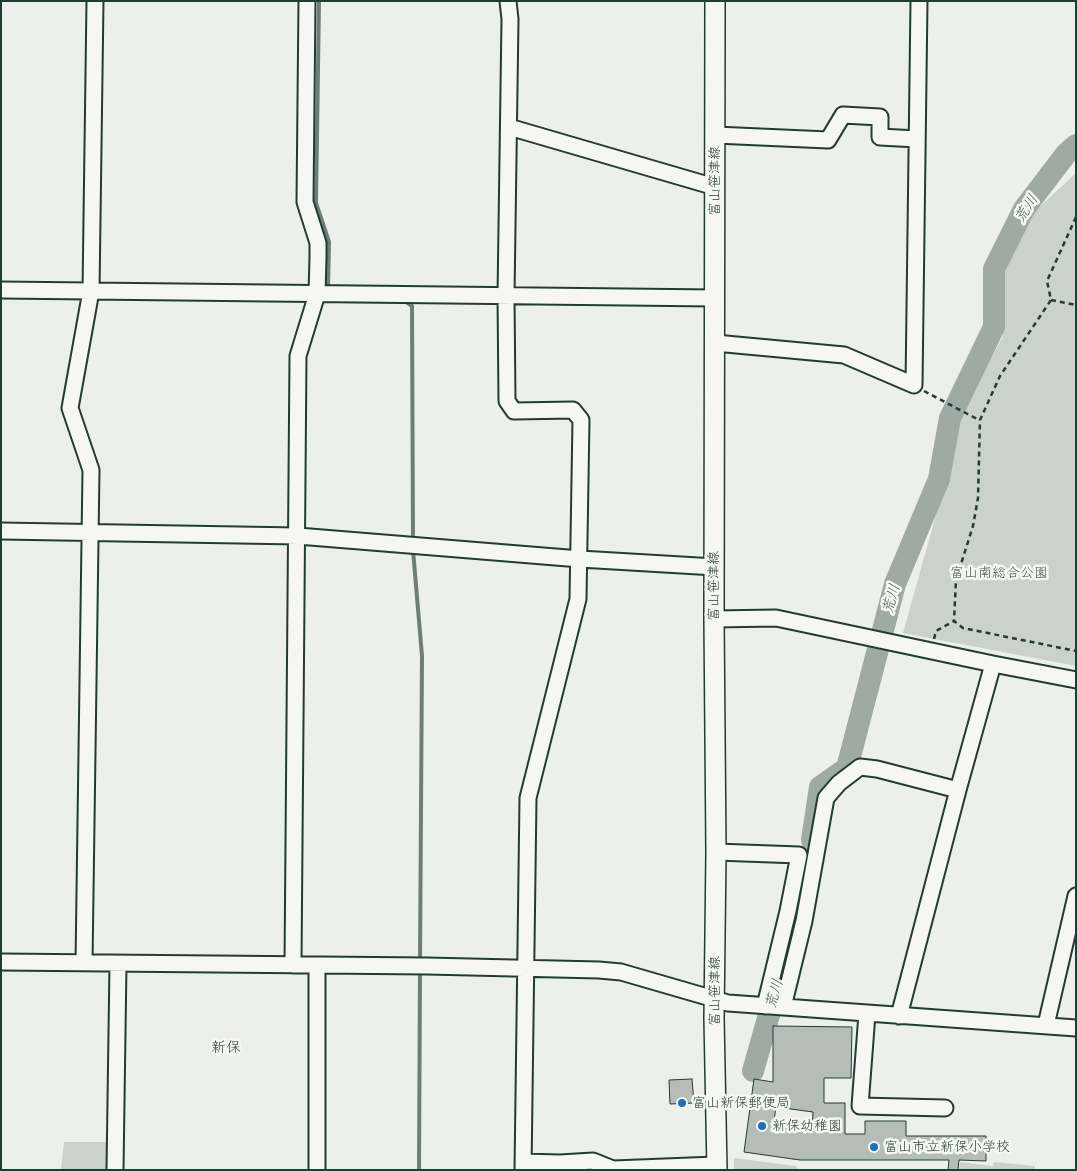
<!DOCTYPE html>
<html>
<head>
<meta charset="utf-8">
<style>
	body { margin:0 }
	#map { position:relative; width:1077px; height:1171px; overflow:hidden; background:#edefea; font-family:"Balsamiq Sans",sans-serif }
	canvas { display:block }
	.frame { position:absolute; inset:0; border:2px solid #1f3d34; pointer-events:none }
</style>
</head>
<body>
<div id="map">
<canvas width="1077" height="1171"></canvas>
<div class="frame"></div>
</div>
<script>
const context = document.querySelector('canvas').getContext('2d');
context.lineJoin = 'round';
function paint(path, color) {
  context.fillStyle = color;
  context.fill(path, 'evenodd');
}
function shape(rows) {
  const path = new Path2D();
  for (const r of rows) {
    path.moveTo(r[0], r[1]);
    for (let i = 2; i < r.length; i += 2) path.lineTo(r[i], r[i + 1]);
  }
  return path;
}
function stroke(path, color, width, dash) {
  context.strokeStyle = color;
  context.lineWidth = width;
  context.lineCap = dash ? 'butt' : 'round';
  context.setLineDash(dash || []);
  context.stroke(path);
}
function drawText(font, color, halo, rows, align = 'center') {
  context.font = font + ' "Balsamiq Sans","Klee One",sans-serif';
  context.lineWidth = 5;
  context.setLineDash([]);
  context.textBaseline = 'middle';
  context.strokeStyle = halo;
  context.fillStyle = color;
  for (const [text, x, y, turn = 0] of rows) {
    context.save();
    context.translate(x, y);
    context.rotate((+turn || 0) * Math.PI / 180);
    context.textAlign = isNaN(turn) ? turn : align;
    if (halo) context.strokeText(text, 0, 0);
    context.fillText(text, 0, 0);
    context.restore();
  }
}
paint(shape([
	[1076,173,1076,666,903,633,939,504,955,421,1003,337,998,278,1034,212],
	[64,1142,110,1142,110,1170,61,1170],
	[734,1158,796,1166,799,1170,734,1170],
	[960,1162,993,1166,994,1162,1035,1166,1035,1170,959,1170]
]), '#cbd2cc');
stroke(shape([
	[319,1,316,203,329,242,328,289],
	[328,296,328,301,343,301],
	[405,301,412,306,413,543],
	[413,550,422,656,420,962],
	[419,1170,420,969]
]), '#6c7e77', 4);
stroke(shape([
	[812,840,820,787,847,768,895,584,939,479,950,418,994,327,994,269,1024,209,1066,154,1076,145],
	[753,1071,806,885]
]), '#9faaa4', 22);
const building = shape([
	[773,1026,852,1027,851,1078,824,1078,824,1103,845,1103,845,1134,865,1134,865,1121,906,1121,906,1136,986,1136,986,1161,959,1160,958,1170,948,1170,949,1160,800,1160,744,1152,754,1079,773,1082,773,1026],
	[776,1107,813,1112,812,1132,773,1127,776,1107],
	[692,1079,694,1103,670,1104,669,1080,692,1079]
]);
paint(building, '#b4bdb8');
stroke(building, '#1f3d34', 1);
const minor = shape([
	[508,1,510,19,506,296,507,401,514,411,573,410,581,420,578,599,528,798,523,1170],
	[509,127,715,187],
	[715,135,828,140,843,115,880,117,880,137,917,139],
	[1,290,715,298],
	[715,343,844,355,914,385,919,1],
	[1,531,298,536,580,559,715,567],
	[714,619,776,618,993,664,1076,680],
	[958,790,993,664],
	[716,852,799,855,788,911,765,1006],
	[1,962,427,966,599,970,621,972,728,1003,1076,1028],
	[84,963,91,470,70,408,91,291,95,1],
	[293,965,298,356,317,294,318,257,318,243,305,202,307,1],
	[783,1007,804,921,826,798,839,783,860,767,877,769,958,790,899,1016],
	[867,1014,860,1106,945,1108],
	[1046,1025,1076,896],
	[523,1162,560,1163,593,1161,613,1169,716,1165],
	[115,1170,118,964],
	[317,1170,317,965]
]);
const major = shape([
	[715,1,714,619,716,852,714,1018,717,1170]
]);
stroke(minor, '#1f3d34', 19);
stroke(major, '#1f3d34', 22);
stroke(shape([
	[1076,217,1047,281,1051,300,1000,376,980,420,978,498,973,526,956,580,954,621,963,628,1076,651],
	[1051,300,1076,305],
	[924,391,979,420],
	[934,639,936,631,954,621]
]), '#1f3d34', 2.5, [5, 4]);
stroke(minor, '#f6f6f2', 15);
stroke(major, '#f6f6f2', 19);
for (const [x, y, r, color] of [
	[682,1103,5,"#1f6fb2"],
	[762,1126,5,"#1f6fb2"],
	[874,1147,5,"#1f6fb2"]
]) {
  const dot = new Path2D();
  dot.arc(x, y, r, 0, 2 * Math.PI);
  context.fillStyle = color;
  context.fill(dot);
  stroke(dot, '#f6f6f2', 2);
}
drawText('14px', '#1f3d34', '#f6f6f2', [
	["富山笹津線",715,181,-90],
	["富山笹津線",714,586,-90],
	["富山笹津線",715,991,-90]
]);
drawText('14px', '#415b52', '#f6f6f2', [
	["富山南総合公園",999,573]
]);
drawText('14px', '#1f3d34', '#f6f6f2', [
	["富山新保郵便局",692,1103],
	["新保幼稚園",772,1126],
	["富山市立新保小学校",884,1147]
], 'left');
drawText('italic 15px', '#3f5850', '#f6f6f2', [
	["荒川",1027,209,-57],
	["荒川",892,599,-74],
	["荒川",775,994,-74]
]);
drawText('15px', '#1f3d34', '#f6f6f2', [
	["新保",226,1048]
]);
</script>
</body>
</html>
